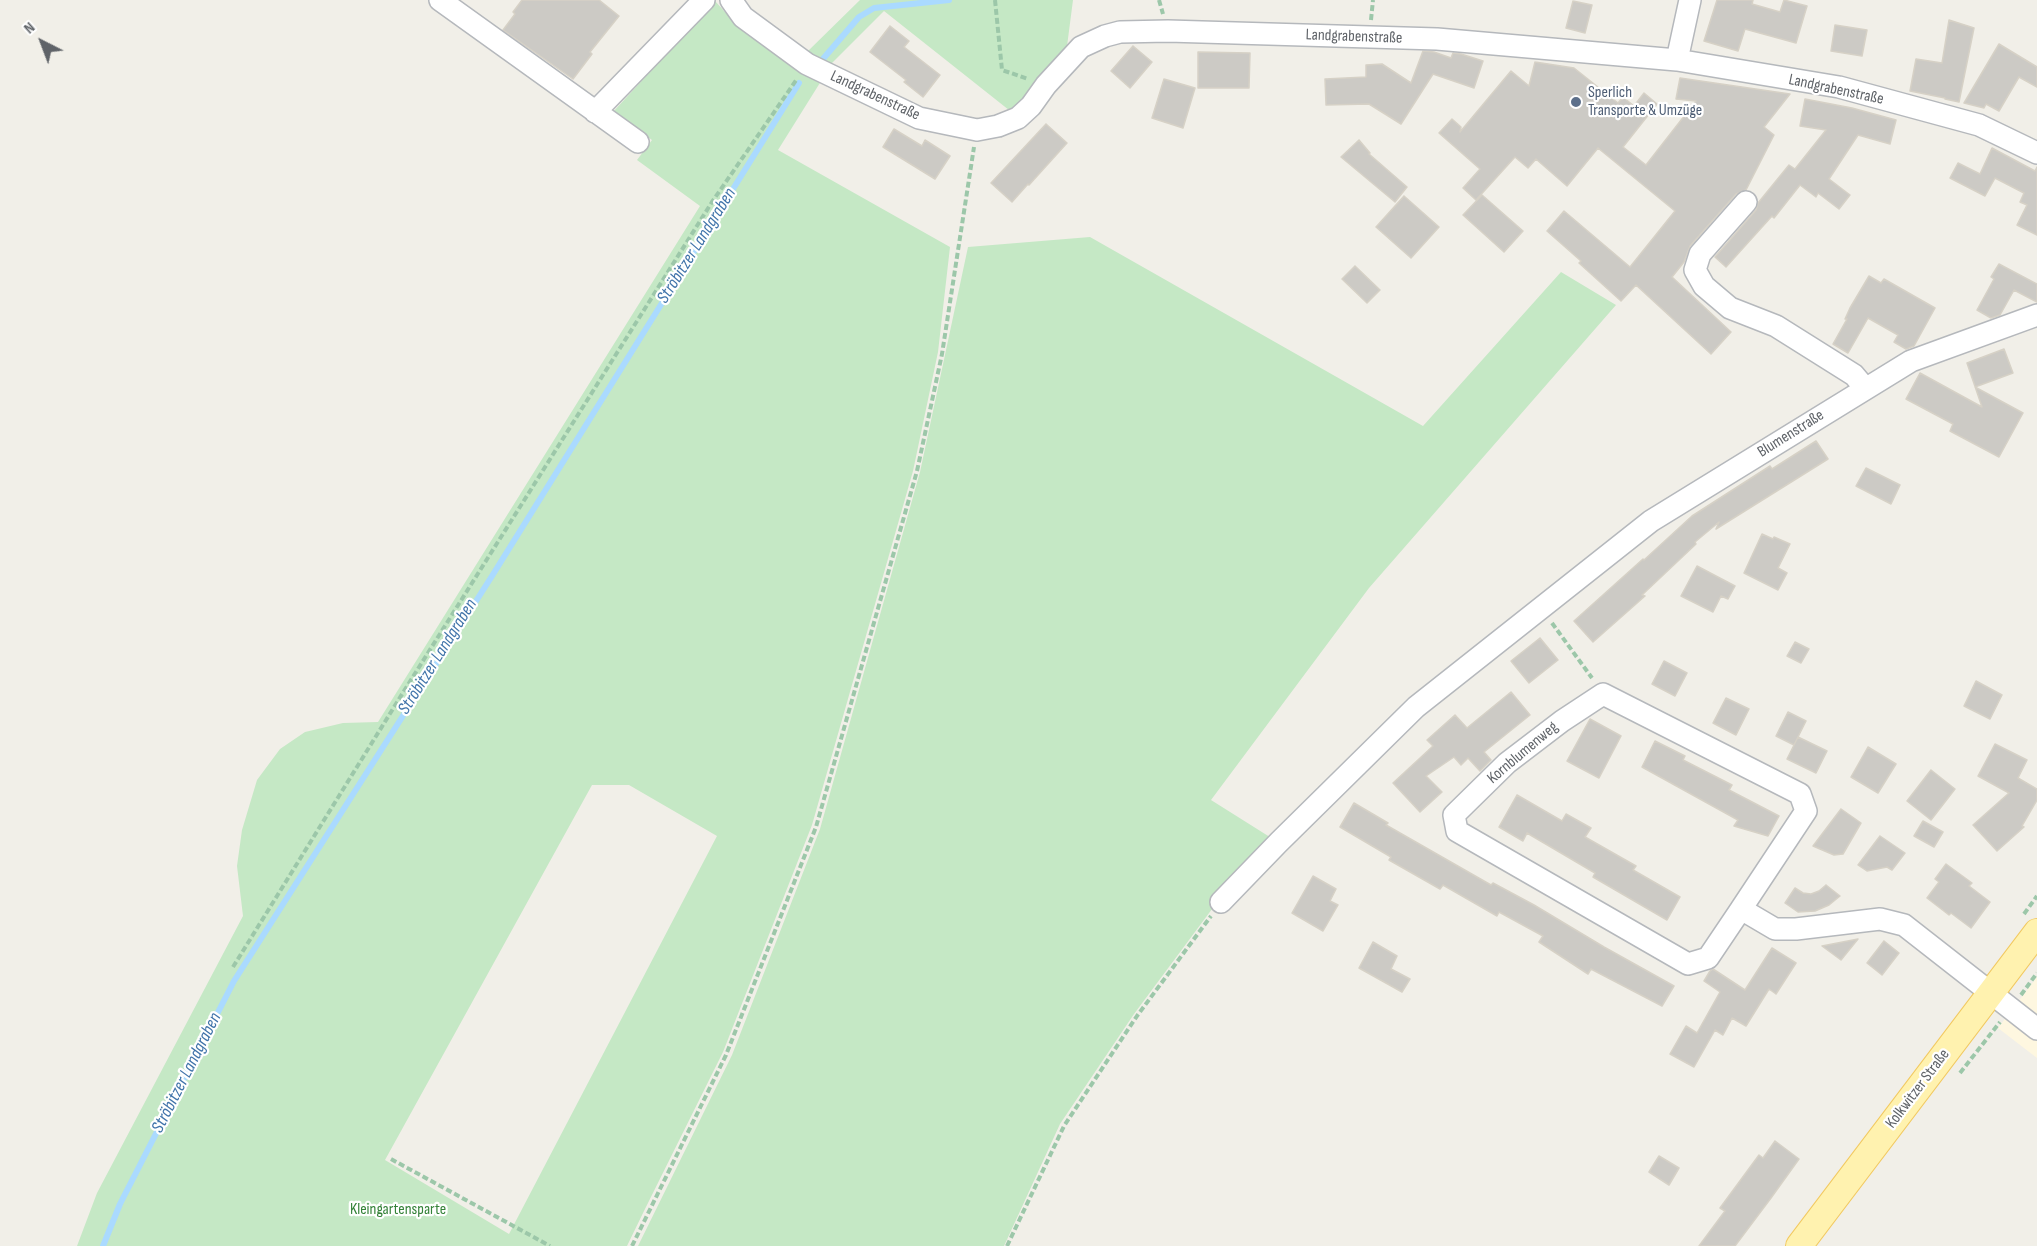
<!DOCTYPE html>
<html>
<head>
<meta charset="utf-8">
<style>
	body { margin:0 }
	#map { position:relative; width:2037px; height:1246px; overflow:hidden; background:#f1efe8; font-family:"Sofia Sans Condensed",sans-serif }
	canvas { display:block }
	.north { position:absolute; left:12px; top:12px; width:60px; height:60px; -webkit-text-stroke:4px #fff; paint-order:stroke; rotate:318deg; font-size:16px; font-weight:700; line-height:24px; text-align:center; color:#5f6368 }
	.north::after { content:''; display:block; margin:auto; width:21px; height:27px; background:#5f6368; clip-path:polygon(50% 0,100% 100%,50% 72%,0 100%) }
</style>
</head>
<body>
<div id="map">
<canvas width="2037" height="1246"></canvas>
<div class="north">N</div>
</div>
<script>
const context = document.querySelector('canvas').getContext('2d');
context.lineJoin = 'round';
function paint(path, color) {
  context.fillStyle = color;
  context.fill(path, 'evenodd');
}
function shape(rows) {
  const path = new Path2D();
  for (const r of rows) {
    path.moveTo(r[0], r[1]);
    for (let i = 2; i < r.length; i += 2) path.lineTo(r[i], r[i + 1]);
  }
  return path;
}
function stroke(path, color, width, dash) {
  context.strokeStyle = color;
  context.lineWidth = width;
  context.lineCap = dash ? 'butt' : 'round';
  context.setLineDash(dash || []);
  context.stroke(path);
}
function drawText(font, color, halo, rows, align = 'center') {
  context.font = font + ' "Sofia Sans Condensed",sans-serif';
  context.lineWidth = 4.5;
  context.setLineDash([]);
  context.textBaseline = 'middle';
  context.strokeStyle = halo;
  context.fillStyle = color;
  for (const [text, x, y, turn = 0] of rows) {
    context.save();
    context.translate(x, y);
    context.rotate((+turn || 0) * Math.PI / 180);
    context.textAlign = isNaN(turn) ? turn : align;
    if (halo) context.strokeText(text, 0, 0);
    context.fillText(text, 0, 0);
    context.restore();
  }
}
paint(shape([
	[2037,977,2037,1058,1998,1028]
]), '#fef7e0');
paint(shape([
	[860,0,1073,0,1066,54,1014,114,884,11,828,67,808,51],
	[715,1,736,24,823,78,778,150,950,247,938,352,913,471,812,825,723,1052,644,1211,627,1246,77,1246,97,1193,243,916,237,866,242,830,257,780,280,749,305,732,343,723,378,722,700,206,637,160,652,140,613,112],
	[592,785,629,785,717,836,509,1234,385,1160],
	[1090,237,1423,426,1561,272,1616,305,1369,588,1211,800,1273,839,1215,905,1134,1014,1060,1124,1004,1246,638,1246,732,1055,820,829,920,472,968,247]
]), '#c5e8c5');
stroke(shape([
	[822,60,859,17,874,8,949,0],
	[103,1246,120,1204,234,981,492,576,799,83]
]), '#aadaff', 6);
const building = shape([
	[522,0,599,0,619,16,590,52,592,54,573,79,503,30,515,14,513,12,522,0],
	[1717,0,1753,0,1752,4,1780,12,1784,0,1807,6,1796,43,1745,29,1738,51,1704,41,1717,0],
	[1573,1,1592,5,1585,33,1566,28,1573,1],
	[1949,20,1974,28,1959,102,1945,99,1945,98,1910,91,1916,59,1942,63,1949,20],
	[1835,25,1867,30,1862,56,1831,51,1835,25],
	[890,26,909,41,904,47,940,75,923,97,904,82,906,80,870,52,890,26],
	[1999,44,2037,67,2037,87,2019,77,1999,111,1986,104,1984,108,1964,103,1999,44],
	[1133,46,1152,62,1130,88,1111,71,1133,46],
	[1423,51,1434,52,1451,58,1453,53,1461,54,1483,61,1474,88,1433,74,1401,124,1369,104,1326,105,1325,79,1366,77,1366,65,1382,64,1411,83,1423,51],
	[1198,52,1250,53,1249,88,1198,88,1198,52],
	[1535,62,1574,68,1618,103,1623,97,1634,106,1644,93,1657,104,1623,147,1646,165,1696,101,1676,99,1680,78,1790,94,1764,127,1774,135,1746,190,1736,194,1690,246,1684,262,1672,277,1731,332,1711,354,1636,285,1621,301,1579,263,1581,261,1547,231,1564,211,1630,267,1675,211,1598,148,1567,186,1536,159,1528,168,1515,157,1476,200,1463,188,1480,169,1439,133,1452,119,1461,127,1460,132,1511,71,1529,86,1535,62],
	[1164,79,1195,88,1183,128,1152,118,1164,79],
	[1805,99,1852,108,1896,120,1890,144,1858,135,1829,179,1850,195,1839,209,1818,193,1816,197,1800,185,1774,218,1772,216,1726,267,1715,257,1756,210,1758,203,1789,165,1795,169,1826,130,1800,126,1805,99],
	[1046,124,1067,143,1029,185,1028,184,1012,202,991,183,1046,124],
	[894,129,922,146,925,140,950,156,935,179,883,147,894,129],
	[1359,140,1370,153,1369,154,1407,187,1395,202,1341,157,1359,140],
	[1992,148,2035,171,2037,167,2037,235,2017,225,2027,205,2020,202,2024,193,1995,178,1985,196,1950,178,1958,163,1980,174,1992,148],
	[1482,195,1523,231,1504,252,1463,215,1482,195],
	[1404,196,1439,227,1411,258,1376,227,1404,196],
	[1999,264,2037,284,2037,302,2014,290,2000,315,1991,318,1977,310,1994,279,1991,277,1999,264],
	[1355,266,1380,290,1367,303,1342,279,1355,266],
	[1869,276,1881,283,1884,279,1935,308,1914,346,1906,349,1894,342,1898,335,1868,318,1848,353,1833,344,1847,319,1845,319,1850,308,1869,276],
	[2004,349,2013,373,1975,387,2023,413,1999,457,1950,431,1953,424,1906,399,1920,373,1982,407,1967,363,2004,349],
	[1816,441,1828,459,1716,529,1719,522,1695,542,1696,544,1642,595,1645,596,1593,642,1574,621,1643,559,1644,560,1692,516,1770,466,1772,469,1816,441],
	[1866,468,1900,485,1891,504,1856,486,1866,468],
	[1762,534,1773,539,1774,537,1790,544,1778,568,1787,573,1778,590,1744,573,1762,534],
	[1697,566,1735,586,1728,599,1721,596,1713,612,1681,596,1697,566],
	[1540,638,1558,660,1529,683,1511,661,1540,638],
	[1795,642,1809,649,1801,663,1787,656,1795,642],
	[1664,661,1687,673,1675,696,1652,684,1664,661],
	[1976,681,2002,695,1990,719,1964,706,1976,681],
	[1511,692,1530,715,1484,752,1491,760,1480,771,1468,758,1461,765,1454,757,1426,776,1442,792,1420,812,1393,783,1433,746,1427,740,1455,715,1467,728,1511,692],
	[1726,698,1749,709,1736,735,1713,723,1726,698],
	[1788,712,1806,721,1794,745,1776,736,1788,712],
	[1590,719,1621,736,1599,778,1567,761,1590,719],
	[1798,737,1827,751,1816,773,1787,759,1798,737],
	[1655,741,1685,756,1683,760,1732,785,1729,790,1779,816,1768,836,1734,826,1738,820,1642,767,1655,741],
	[1995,744,2027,760,2018,778,2037,789,2037,800,2022,826,2024,827,1997,851,1973,825,2009,793,1978,776,1995,744],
	[1868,747,1896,764,1878,793,1851,777,1868,747],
	[1931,770,1955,789,1931,820,1907,801,1931,770],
	[1517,795,1562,821,1566,814,1591,828,1585,837,1636,866,1633,870,1680,897,1667,920,1593,877,1595,873,1527,833,1523,841,1499,827,1517,795],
	[1354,803,1388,823,1386,825,1491,885,1493,883,1534,905,1604,947,1674,986,1662,1006,1591,969,1588,974,1539,942,1543,936,1499,912,1497,916,1443,885,1440,889,1389,860,1391,857,1340,827,1354,803],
	[1841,809,1861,823,1843,854,1834,855,1813,846,1841,809],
	[1923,821,1943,832,1934,847,1914,836,1923,821],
	[1880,836,1905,853,1892,870,1887,867,1867,871,1858,865,1880,836],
	[1946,864,1972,883,1969,886,1990,902,1971,928,1951,913,1949,915,1927,898,1939,882,1935,879,1946,864],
	[1313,876,1336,889,1330,901,1338,905,1323,931,1292,913,1313,876],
	[1826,885,1840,896,1829,905,1815,911,1798,912,1785,903,1795,888,1803,893,1811,894,1819,891,1826,885],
	[1858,939,1841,960,1822,946,1858,939],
	[1884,941,1899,953,1882,975,1867,963,1884,941],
	[1373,942,1397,956,1391,969,1410,979,1402,992,1359,968,1373,942],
	[1772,948,1796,963,1776,994,1769,989,1746,1026,1732,1018,1723,1035,1715,1030,1694,1067,1670,1054,1686,1026,1697,1033,1720,992,1704,981,1710,971,1713,969,1745,990,1772,948],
	[1775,1141,1799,1159,1771,1198,1735,1246,1699,1246,1725,1211,1720,1208,1759,1155,1763,1158,1775,1141],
	[1659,1156,1679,1168,1669,1185,1649,1172,1659,1156]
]);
paint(building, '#cccac5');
stroke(building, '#d6d1c6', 1.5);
const minor = shape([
	[440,0,638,142],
	[731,0,743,17,807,64,919,118,977,130,998,126,1018,118,1031,106,1046,85,1081,47,1105,36,1120,32,1168,31,1437,39,1677,60,1839,87,1979,125,2037,153],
	[1677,60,1690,0],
	[595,112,704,0],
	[1746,202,1700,254,1695,270,1704,286,1730,308,1776,326,1854,375,1865,388],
	[1221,902,1279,842,1416,707,1651,521,1911,361,2037,315],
	[1741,909,1806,811,1800,794,1603,694,1562,721,1507,763,1454,815,1457,831,1688,964,1708,958,1741,909,1775,929,1796,929,1880,919,1904,925,2037,1029]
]);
const major = shape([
	[1799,1246,2037,932]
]);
stroke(minor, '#b5b8bc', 24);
stroke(major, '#f2c960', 28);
stroke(shape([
	[995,0,1002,70,1028,79],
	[1159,0,1163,14],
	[1371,20,1373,0],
	[1552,623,1592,678],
	[2024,914,2037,896],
	[233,967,404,691,712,202,797,79],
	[2021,995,2037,973],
	[1960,1073,2000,1022],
	[391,1159,550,1246],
	[632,1246,726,1055,816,827,917,471,942,354,974,147],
	[1007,1246,1064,1126,1137,1016,1211,916]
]), '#9cc7a9', 4, [6, 3]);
stroke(minor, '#fff', 21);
stroke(major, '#fff2af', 26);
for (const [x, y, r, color] of [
	[1576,102,6,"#5c6f8a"]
]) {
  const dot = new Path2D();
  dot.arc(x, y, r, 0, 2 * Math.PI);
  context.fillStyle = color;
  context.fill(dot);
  stroke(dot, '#fff', 2);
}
drawText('16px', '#5f6368', '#fff', [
	["Landgrabenstraße",1354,37,2],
	["Landgrabenstraße",1836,90,12],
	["Landgrabenstraße",875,96,25],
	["Blumenstraße",1791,434,-32],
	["Kornblumenweg",1523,753,-40],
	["Kolkwitzer Straße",1918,1089,-53]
]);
drawText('16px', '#4e5e75', '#fff', [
	["Sperlich",1588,93],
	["Transporte & Umzüge",1588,111]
], 'left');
drawText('16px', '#348238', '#fff', [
	["Kleingartensparte",398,1210]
]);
drawText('italic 18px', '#4174aa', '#fff', [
	["Ströbitzer Landgraben",697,246,-58],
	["Ströbitzer Landgraben",438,657,-58],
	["Ströbitzer Landgraben",187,1073,-63]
]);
</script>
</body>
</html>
